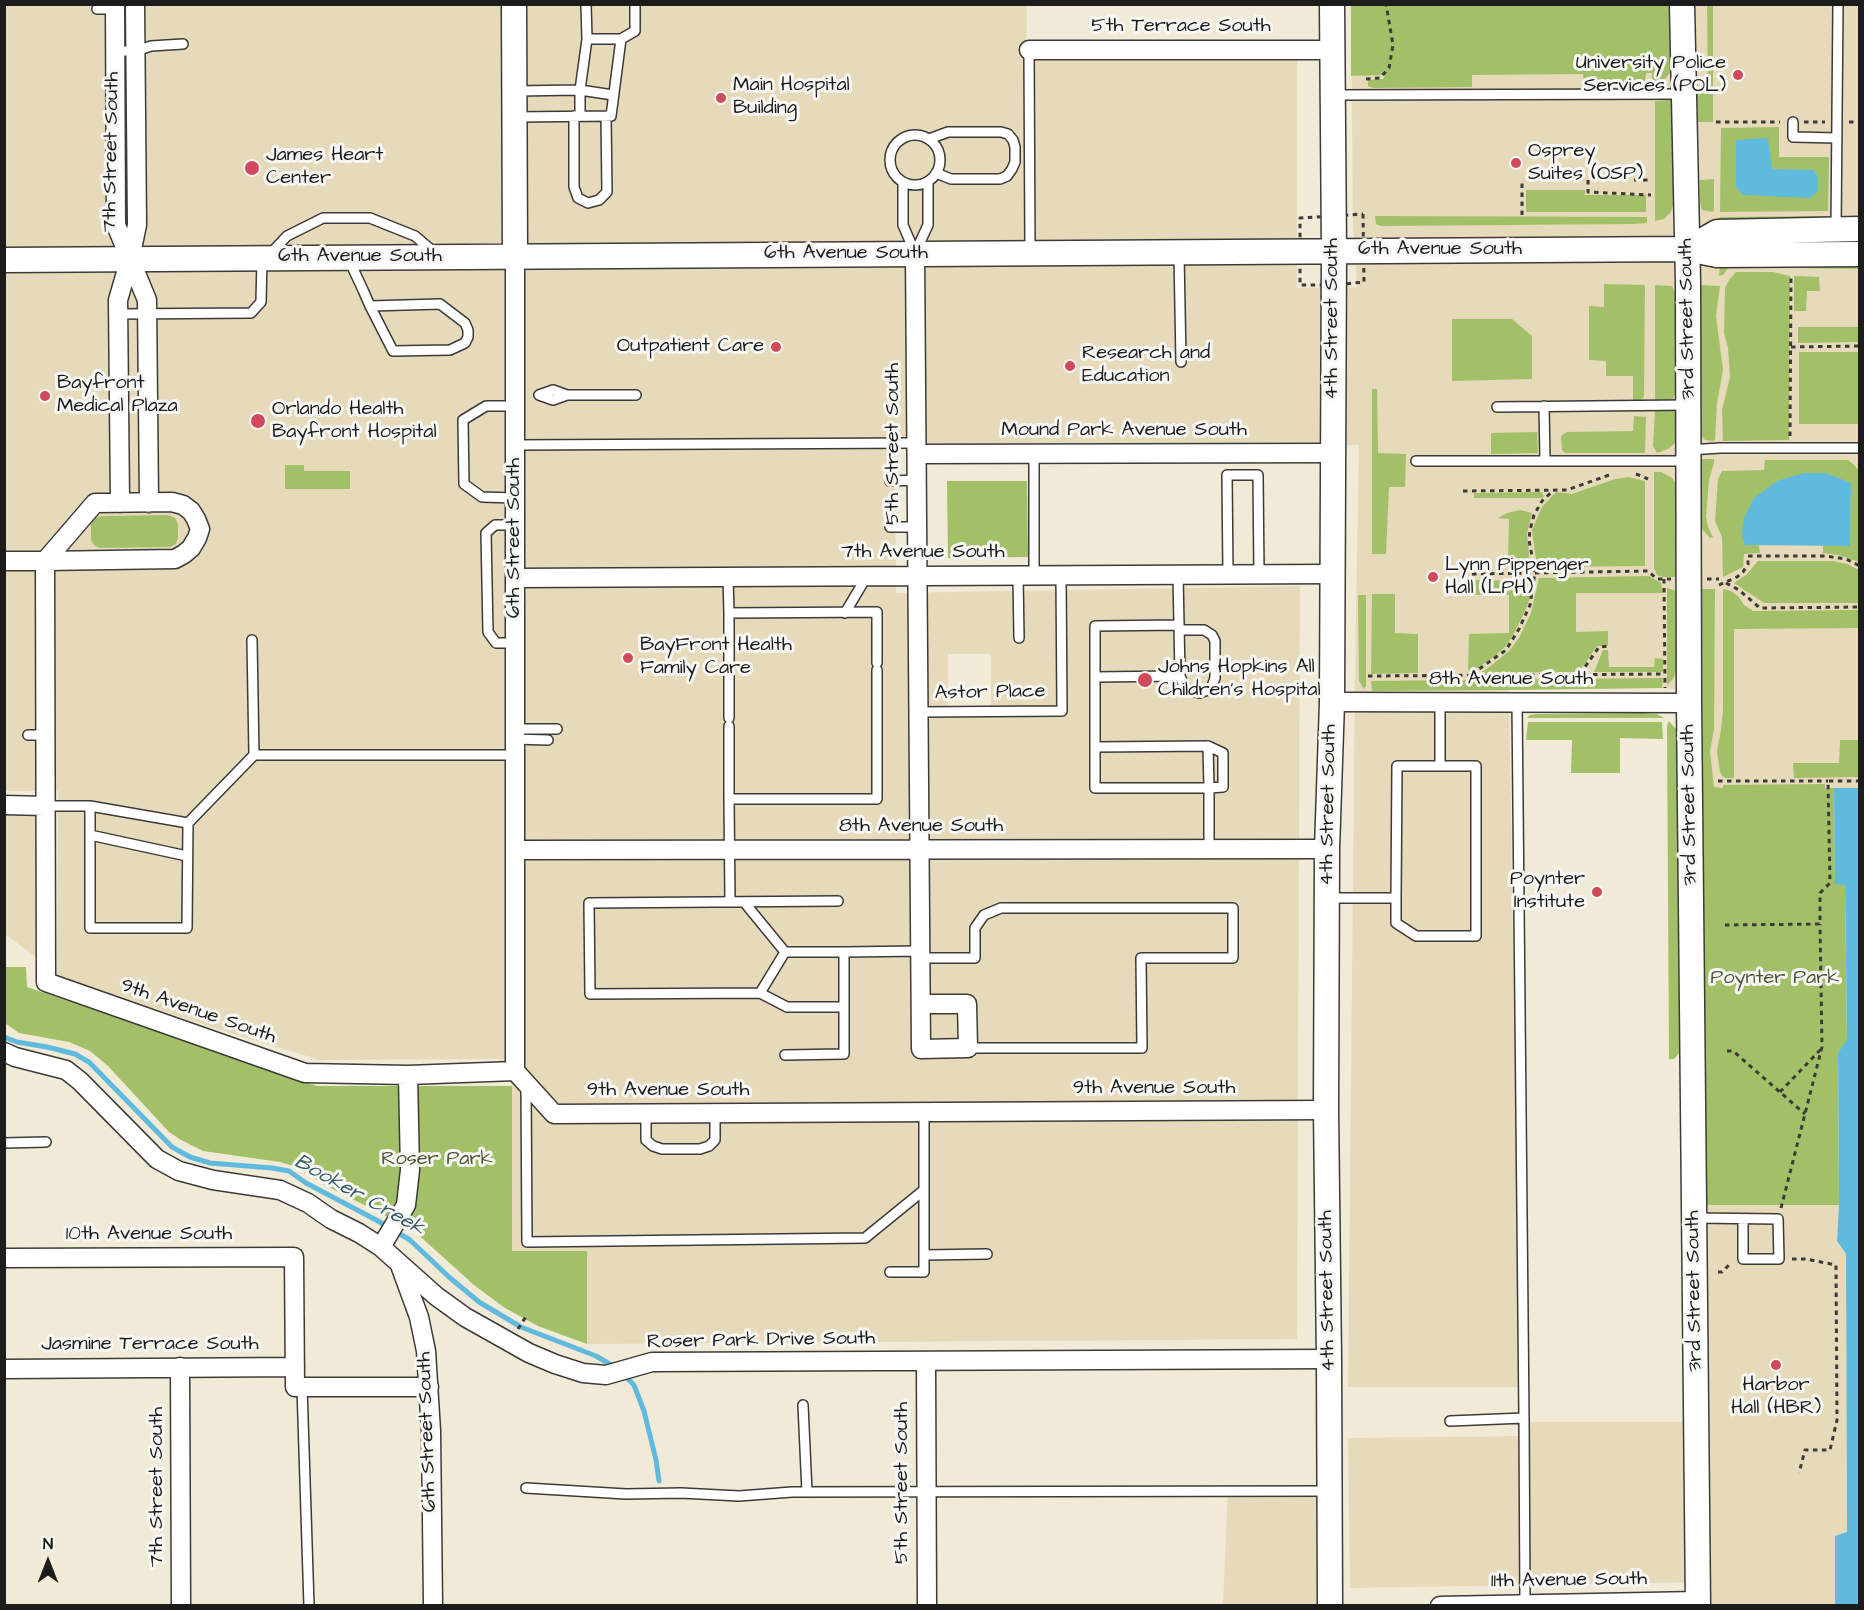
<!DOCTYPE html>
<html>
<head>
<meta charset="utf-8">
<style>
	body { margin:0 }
	#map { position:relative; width:1864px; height:1610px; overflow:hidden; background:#f1ead6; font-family:"Architects Daughter",sans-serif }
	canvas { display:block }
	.frame { position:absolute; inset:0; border:6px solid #1c1c1c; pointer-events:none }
	.north { position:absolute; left:18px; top:1532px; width:60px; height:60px; -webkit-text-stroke:4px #f6f6f2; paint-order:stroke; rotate:0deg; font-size:16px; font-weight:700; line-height:24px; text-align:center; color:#1c1c1c }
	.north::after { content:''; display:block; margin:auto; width:21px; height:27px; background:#1c1c1c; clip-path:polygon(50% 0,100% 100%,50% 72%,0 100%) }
</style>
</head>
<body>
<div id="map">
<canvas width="1864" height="1610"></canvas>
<div class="frame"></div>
<div class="north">N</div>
</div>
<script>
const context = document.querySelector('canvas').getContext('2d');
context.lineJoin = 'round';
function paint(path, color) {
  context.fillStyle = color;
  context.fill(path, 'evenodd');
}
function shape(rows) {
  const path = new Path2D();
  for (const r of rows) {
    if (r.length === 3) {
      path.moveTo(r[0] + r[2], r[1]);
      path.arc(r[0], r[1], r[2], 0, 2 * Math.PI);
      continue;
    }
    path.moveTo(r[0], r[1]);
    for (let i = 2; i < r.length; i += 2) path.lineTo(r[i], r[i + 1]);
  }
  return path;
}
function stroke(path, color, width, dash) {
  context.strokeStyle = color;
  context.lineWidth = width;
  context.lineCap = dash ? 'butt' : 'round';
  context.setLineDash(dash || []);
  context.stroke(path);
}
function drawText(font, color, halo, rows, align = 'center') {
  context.font = font + ' "Architects Daughter",sans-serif';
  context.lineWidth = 6;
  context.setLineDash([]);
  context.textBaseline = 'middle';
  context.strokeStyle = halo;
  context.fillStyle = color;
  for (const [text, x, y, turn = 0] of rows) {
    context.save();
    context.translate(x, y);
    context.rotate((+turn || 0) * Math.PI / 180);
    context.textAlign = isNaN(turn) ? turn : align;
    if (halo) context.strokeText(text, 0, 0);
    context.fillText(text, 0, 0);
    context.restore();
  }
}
paint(shape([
	[1027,4,1026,57,1297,57,1297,288,1357,287,1353,223,1351,5,1859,5,1860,788,1834,788,1835,884,1703,945,1702,691,1662,688,1509,690,1520,1387,1348,1387,1355,674,1359,445,895,447,896,593,1300,586,1297,1339,587,1344,587,1251,512,1251,512,1086,499,1059,320,1060,211,1027,57,976,58,791,5,791,4,5],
	[948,654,991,654,991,706,948,706],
	[5,815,37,816,37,958,5,934],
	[1703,1205,1839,1205,1837,1241,1846,1254,1847,1532,1835,1537,1835,1605,1707,1605,1706,1582,1350,1588,1348,1438,1526,1436,1527,1422,1704,1422],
	[1321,1486,1321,1605,1223,1606,1228,1488]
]), '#e6daba');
paint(shape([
	[1351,5,1670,5,1671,72,1663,81,1652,81,1652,73,1646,73,1645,82,1584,83,1583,74,1472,75,1472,87,1373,88,1368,86,1368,80,1383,79,1385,75,1351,76],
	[1707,5,1713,5,1713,122,1698,122,1697,94,1708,87],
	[1675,100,1675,198,1671,212,1664,219,1655,221,1655,101],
	[1779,127,1779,157,1829,157,1828,211,1720,212,1721,128],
	[1714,179,1714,210,1713,212,1702,210,1700,202,1700,180],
	[1526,190,1585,190,1585,195,1646,195,1646,212,1526,212],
	[1375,216,1647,217,1647,223,1635,224,1381,226,1376,224],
	[1719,217,1825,216,1829,217,1826,223,1719,222],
	[1859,262,1859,269,1797,268,1766,264,1735,265,1728,268,1724,274,1719,276,1720,264],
	[1736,272,1773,272,1790,276,1789,440,1723,441,1722,410,1730,377,1728,348,1724,333,1725,288,1729,280],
	[1794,276,1819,277,1820,291,1807,291,1806,311,1794,311],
	[1604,284,1645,285,1644,396,1643,398,1640,400,1633,400,1633,376,1606,376,1606,361,1589,360,1589,306,1604,307],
	[1655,285,1672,286,1676,295,1675,394,1673,399,1655,401],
	[1699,285,1720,286,1716,316,1723,370,1717,403,1715,440,1713,441,1705,440,1700,434],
	[1452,319,1512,319,1532,336,1532,379,1452,381],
	[1798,327,1859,327,1859,342,1798,343],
	[1799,352,1858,352,1859,424,1799,424],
	[1372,389,1377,389,1378,453,1406,454,1405,487,1389,487,1386,554,1372,554],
	[1655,409,1674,409,1677,412,1675,443,1668,449,1657,453,1653,446],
	[1634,416,1646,417,1645,453,1565,453,1562,450,1561,436,1567,432,1633,431],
	[1537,432,1538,453,1491,454,1491,433],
	[1702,459,1714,459,1714,463,1709,480,1706,517,1708,527,1713,537,1710,538,1701,528],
	[1765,460,1848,460,1855,466,1859,471,1859,562,1839,555,1823,553,1823,545,1850,545,1851,484,1826,473,1745,545,1759,545,1760,553,1744,554,1743,567,1723,577,1722,537,1715,521,1718,479,1722,471,1764,470],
	[285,465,304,465,304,471,350,471,350,489,285,489],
	[1654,472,1661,472,1672,478,1676,484,1676,577,1662,577,1657,575,1654,568],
	[1629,477,1645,481,1645,566,1537,567,1532,530,1542,507,1553,495,1557,492,1572,494,1615,479],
	[947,481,1027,481,1028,557,948,558],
	[1542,492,1544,497,1541,498,1474,498,1474,493],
	[1520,510,1532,513,1527,534,1530,564,1527,568,1509,568,1509,565,1506,565,1506,559,1508,558,1509,519,1498,518,1507,513],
	[168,515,175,518,178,524,178,538,176,544,170,547,100,548,95,546,91,540,91,524,95,518,102,516],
	[1758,561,1832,561,1847,564,1859,570,1859,603,1764,603,1734,583,1746,575],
	[1649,576,1661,583,1663,593,1576,593,1576,632,1608,631,1608,646,1597,646,1579,672,1479,673,1487,669,1509,651,1519,638,1531,613,1539,578],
	[1472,580,1528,581,1530,582,1531,589,1530,598,1525,611,1513,635,1506,646,1495,656,1470,673,1468,669,1469,634,1509,633,1509,595,1472,595],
	[1667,588,1677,591,1677,670,1673,679,1667,685],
	[1702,589,1715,589,1714,729,1710,752,1714,787,1723,788,1723,785,1825,784,1825,788,1834,788,1835,884,1845,884,1847,1041,1838,1052,1839,1205,1703,1205],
	[1723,589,1731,591,1739,597,1744,605,1753,611,1859,610,1859,628,1734,629,1734,778,1726,778,1723,777,1720,772,1717,751,1721,730,1723,709],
	[1372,594,1395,594,1395,633,1418,634,1418,673,1371,674],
	[1358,595,1366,595,1366,686,1364,689,1359,681],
	[1603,650,1608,650,1609,667,1654,667,1655,658,1663,659,1663,672,1594,672],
	[1663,678,1662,688,1508,690,1372,691,1371,681],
	[1641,713,1657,714,1664,718,1527,718,1530,715,1536,714],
	[1669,721,1676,729,1678,737,1681,1051,1674,1059,1669,1059,1667,726],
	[1528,722,1662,722,1663,739,1620,738,1620,773,1571,773,1572,740,1526,740],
	[1840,740,1859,740,1859,777,1794,778,1793,763,1839,763],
	[5,967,26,967,27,987,317,1086,512,1086,512,1251,587,1251,587,1344,538,1326,505,1308,474,1285,413,1230,323,1184,297,1167,280,1162,203,1151,181,1140,169,1132,108,1066,90,1051,69,1042,19,1033,5,1023]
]), '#a2c068');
paint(shape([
	[1768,138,1772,169,1814,170,1818,178,1818,191,1810,198,1743,195,1736,187,1736,140],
	[1804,473,1826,473,1851,483,1850,546,1745,545,1742,534,1744,518,1754,498,1777,481],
	[1834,788,1860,788,1859,1606,1835,1605,1835,1536,1847,1532,1846,1254,1837,1241,1839,1205,1838,1052,1847,1040,1845,885,1835,884]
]), '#60bade');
stroke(shape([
	[4,1037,17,1042,47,1047,75,1054,89,1062,172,1147,190,1157,210,1163,272,1168,289,1171,306,1183,378,1221,410,1240,449,1277,479,1302,521,1327,596,1356,615,1367],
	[624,1375,634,1385,644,1411,656,1460,659,1481]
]), '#60bade', 5);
const lane = shape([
	[97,9,115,9],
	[587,39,621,39],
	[1029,50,1030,252],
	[115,51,136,51,151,46,183,44],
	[515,91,580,90,613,95],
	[1333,95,1682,94],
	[574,116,574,187,578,198,588,203,599,200,607,192,606,116],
	[580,116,580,90,587,39,586,4],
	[515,117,611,116,621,39,635,31,635,4],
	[1793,122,1793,137,1837,138],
	[915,160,25],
	[929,139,948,132,1001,132,1008,134,1013,140,1015,147,1015,162,1012,169,1007,176,1000,179,951,179,936,173],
	[903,182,903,225,915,253,928,225,928,182],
	[1836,229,1838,4],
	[270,254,287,236,323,218,370,218,415,236,435,253],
	[1179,254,1181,362],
	[349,260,363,290,370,306,393,351,450,350,465,343,468,337,468,330,465,323,440,304,370,306],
	[119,314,251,313,261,302,262,259],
	[567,395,553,400,539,395,553,390,567,395,636,395],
	[515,406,486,406,463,420,464,484,482,497,515,498],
	[1544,406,1545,460],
	[1497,407,1687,405],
	[515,445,917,443],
	[1689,450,1720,448,1860,448],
	[1034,454,1034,575],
	[1416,461,1687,461],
	[890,481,917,480],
	[515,525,495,525,486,533,488,632,496,643,515,643],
	[890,527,917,527],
	[1228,574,1227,475,1258,475,1259,574],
	[1018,575,1019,638],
	[728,577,729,613],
	[845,613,867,576],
	[1179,625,1095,626,1095,788,1209,788,1209,849],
	[1179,630,1204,630,1212,635,1215,641,1215,678,1212,686,1208,690,1199,693,1190,691,1184,686,1180,676],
	[252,640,254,755],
	[1095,677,1180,676,1178,574],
	[1440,702,1440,766],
	[919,712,1062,711,1061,575],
	[729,718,729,613,877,612,877,663],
	[729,726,729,799,877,799,877,670],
	[515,729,557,729],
	[28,735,45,735],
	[515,739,548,740],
	[1095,747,1208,746,1209,788,1223,787,1223,753,1208,746],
	[729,799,730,902],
	[46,806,90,806,188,823,254,755,515,755],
	[90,806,90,928,187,928,188,823],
	[90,835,187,856],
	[1327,898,1396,898,1397,766,1476,766,1476,936,1416,936,1396,923,1396,898],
	[744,902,785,952,760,993,590,994,589,903,838,901],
	[844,952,920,951],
	[920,958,975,958,975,928,984,915,1001,908,1233,908,1233,958,1141,958,1142,1048,968,1048],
	[760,993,787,1007,844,1007],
	[785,1055,844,1054,844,952,785,952],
	[526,1085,527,1242,865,1238,924,1190],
	[646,1114,646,1140,653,1146,662,1149,700,1149,709,1146,715,1140,715,1113],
	[4,1143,46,1142],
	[1694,1218,1778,1219,1779,1259,1743,1259,1743,1219],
	[924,1255,987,1254],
	[890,1272,924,1272,924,1113],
	[302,1387,309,1606],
	[803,1405,807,1492],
	[1524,1418,1525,1604],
	[1450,1421,1524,1418,1517,702],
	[526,1488,626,1494,681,1493,739,1496,792,1492,1327,1491]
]);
const street = shape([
	[115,4,116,225,147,300,149,503],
	[1029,50,1332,50],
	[915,253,921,1049,968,1048,967,1004,921,1004],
	[515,256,515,1071],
	[917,454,1332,453],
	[172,502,183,505,191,511,196,519,200,529,197,538,191,548,184,554,175,559,45,561,95,503,172,502],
	[120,503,118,300,130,259,137,225,135,4],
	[4,561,45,561,46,982,305,1073,408,1075,515,1071],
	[515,578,1332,574],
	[1332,702,1689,703],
	[4,805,46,806],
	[515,850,1327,849],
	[4,1052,15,1057,66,1070,80,1081,157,1159,179,1171,213,1180,280,1190,308,1203,331,1219,359,1233,381,1247,436,1296,465,1317,529,1353,555,1364,583,1373,606,1375,652,1362,1329,1359],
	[515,1071,554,1114,1326,1110],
	[381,1247,406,1205,410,1170,408,1075],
	[4,1258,294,1257,295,1387,429,1387],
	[401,1268,419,1317,426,1351,431,1431,433,1606],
	[926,1361,927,1606],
	[180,1367,181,1606],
	[4,1369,295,1367],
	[1440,1606,1698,1601]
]);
const secondary = shape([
	[514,4,515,256],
	[1682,4,1688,282,1689,703,1698,1606],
	[1688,249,1717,232,1860,229],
	[4,260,1688,249,1717,255,1860,254],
	[1330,1606,1329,1359,1326,1110,1327,849,1332,702,1334,250,1332,4]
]);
stroke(lane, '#3c3b38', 12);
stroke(street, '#3c3b38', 21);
stroke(secondary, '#3c3b38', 27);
stroke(shape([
	[1366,79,1380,78,1389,68,1393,45,1386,4],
	[1716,122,1780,122],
	[1804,122,1825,122],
	[1849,122,1860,122],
	[1588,180,1588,192,1651,195],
	[1634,180,1651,180],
	[1363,214,1364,282,1333,285,1300,285,1300,218,1363,214],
	[1522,215,1522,180],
	[1791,347,1860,346],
	[1790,436,1791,275],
	[1636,474,1648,479],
	[1463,491,1567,490,1609,475],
	[1472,574,1648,571,1657,579,1671,579],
	[1664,579,1665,688],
	[1707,579,1719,579],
	[1726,583,1739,590,1760,608,1860,607],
	[1719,585,1737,577,1743,572,1748,564,1748,556,1825,556,1846,559,1860,566],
	[1472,674,1506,650,1519,629,1530,605,1535,572,1529,540,1530,530,1534,515,1542,501,1554,490],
	[1580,674,1599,647,1608,646],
	[1368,676,1665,674],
	[1718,781,1828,781],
	[1725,925,1820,924,1820,893,1830,883,1828,781,1860,781],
	[1727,1051,1733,1051,1805,1114],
	[1780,1092,1822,1048],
	[1781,1208,1822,1047,1820,924],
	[1792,1259,1806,1259,1836,1265,1837,1420,1830,1450,1805,1450,1799,1473],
	[1718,1272,1722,1272,1731,1263],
	[518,1329,527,1315]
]), '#3c3b38', 3, [4.5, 4.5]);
stroke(lane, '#fff', 9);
stroke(street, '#fff', 18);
stroke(secondary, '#fff', 24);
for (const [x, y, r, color] of [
	[1738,75,6,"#d1495b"],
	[721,98,6,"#d1495b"],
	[1516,163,6,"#d1495b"],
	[252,168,8,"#d1495b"],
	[776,347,6,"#d1495b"],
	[1070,366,6,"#d1495b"],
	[45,396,6,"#d1495b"],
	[258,421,8,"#d1495b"],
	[1433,577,6,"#d1495b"],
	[628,658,6,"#d1495b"],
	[1145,680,8,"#d1495b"],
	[1597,892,6,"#d1495b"],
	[1776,1365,6,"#d1495b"]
]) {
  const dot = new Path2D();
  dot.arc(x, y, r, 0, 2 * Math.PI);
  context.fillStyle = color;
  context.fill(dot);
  stroke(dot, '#f6f6f2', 2);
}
drawText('20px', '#1c1c1c', '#f6f6f2', [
	["5th Terrace South",1181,27],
	["7th Street South",112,152,-89],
	["6th Avenue South",1440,250],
	["6th Avenue South",846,254],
	["6th Avenue South",360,257],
	["4th Street South",1333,319,-90],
	["3rd Street South",1688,319,-91],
	["Mound Park Avenue South",1124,431],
	["5th Street South",894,444,-90],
	["6th Street South",515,538,-90],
	["7th Avenue South",923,553],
	["8th Avenue South",1511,680],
	["Astor Place",990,693,-1],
	["4th Street South",1329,805,-89],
	["3rd Street South",1690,805,-91],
	["8th Avenue South",921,827],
	["9th Avenue South",198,1012,19],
	["9th Avenue South",1154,1089],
	["9th Avenue South",668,1091],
	["10th Avenue South",149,1235],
	["4th Street South",1328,1291,-91],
	["3rd Street South",1695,1291,-91],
	["Roser Park Drive South",761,1341,-1],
	["Jasmine Terrace South",150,1345],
	["6th Street South",428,1432,-92],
	["5th Street South",903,1483,-90],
	["7th Street South",158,1487,-90],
	["11th Avenue South",1569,1581,-1]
]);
drawText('20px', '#1c1c1c', '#f6f6f2', [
	["University Police",1726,64,"right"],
	["Services (POL)",1726,87,"right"],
	["Main Hospital",733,86],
	["Building",733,109],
	["Osprey",1528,152],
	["Suites (OSP)",1528,175],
	["James Heart",266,156],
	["Center",266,179],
	["Outpatient Care",764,347,"right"],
	["Research and",1082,354],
	["Education",1082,377],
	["Bayfront",57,384],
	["Medical Plaza",57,407],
	["Orlando Health",272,410],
	["Bayfront Hospital",272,433],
	["Lynn Pippenger",1445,566],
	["Hall (LPH)",1445,589],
	["BayFront Health",640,646],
	["Family Care",640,669],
	["Johns Hopkins All",1158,668],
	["Children's Hospital",1158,691],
	["Poynter",1585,880,"right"],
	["Institute",1585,903,"right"],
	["Harbor",1776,1386,"center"],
	["Hall (HBR)",1776,1409,"center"]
], 'left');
drawText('20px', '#4b5537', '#f6f6f2', [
	["Poynter Park",1775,979],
	["Roser Park",437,1160]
]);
drawText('italic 21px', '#375b6a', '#f6f6f2', [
	["Booker Creek",359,1196,29]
]);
</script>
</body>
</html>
